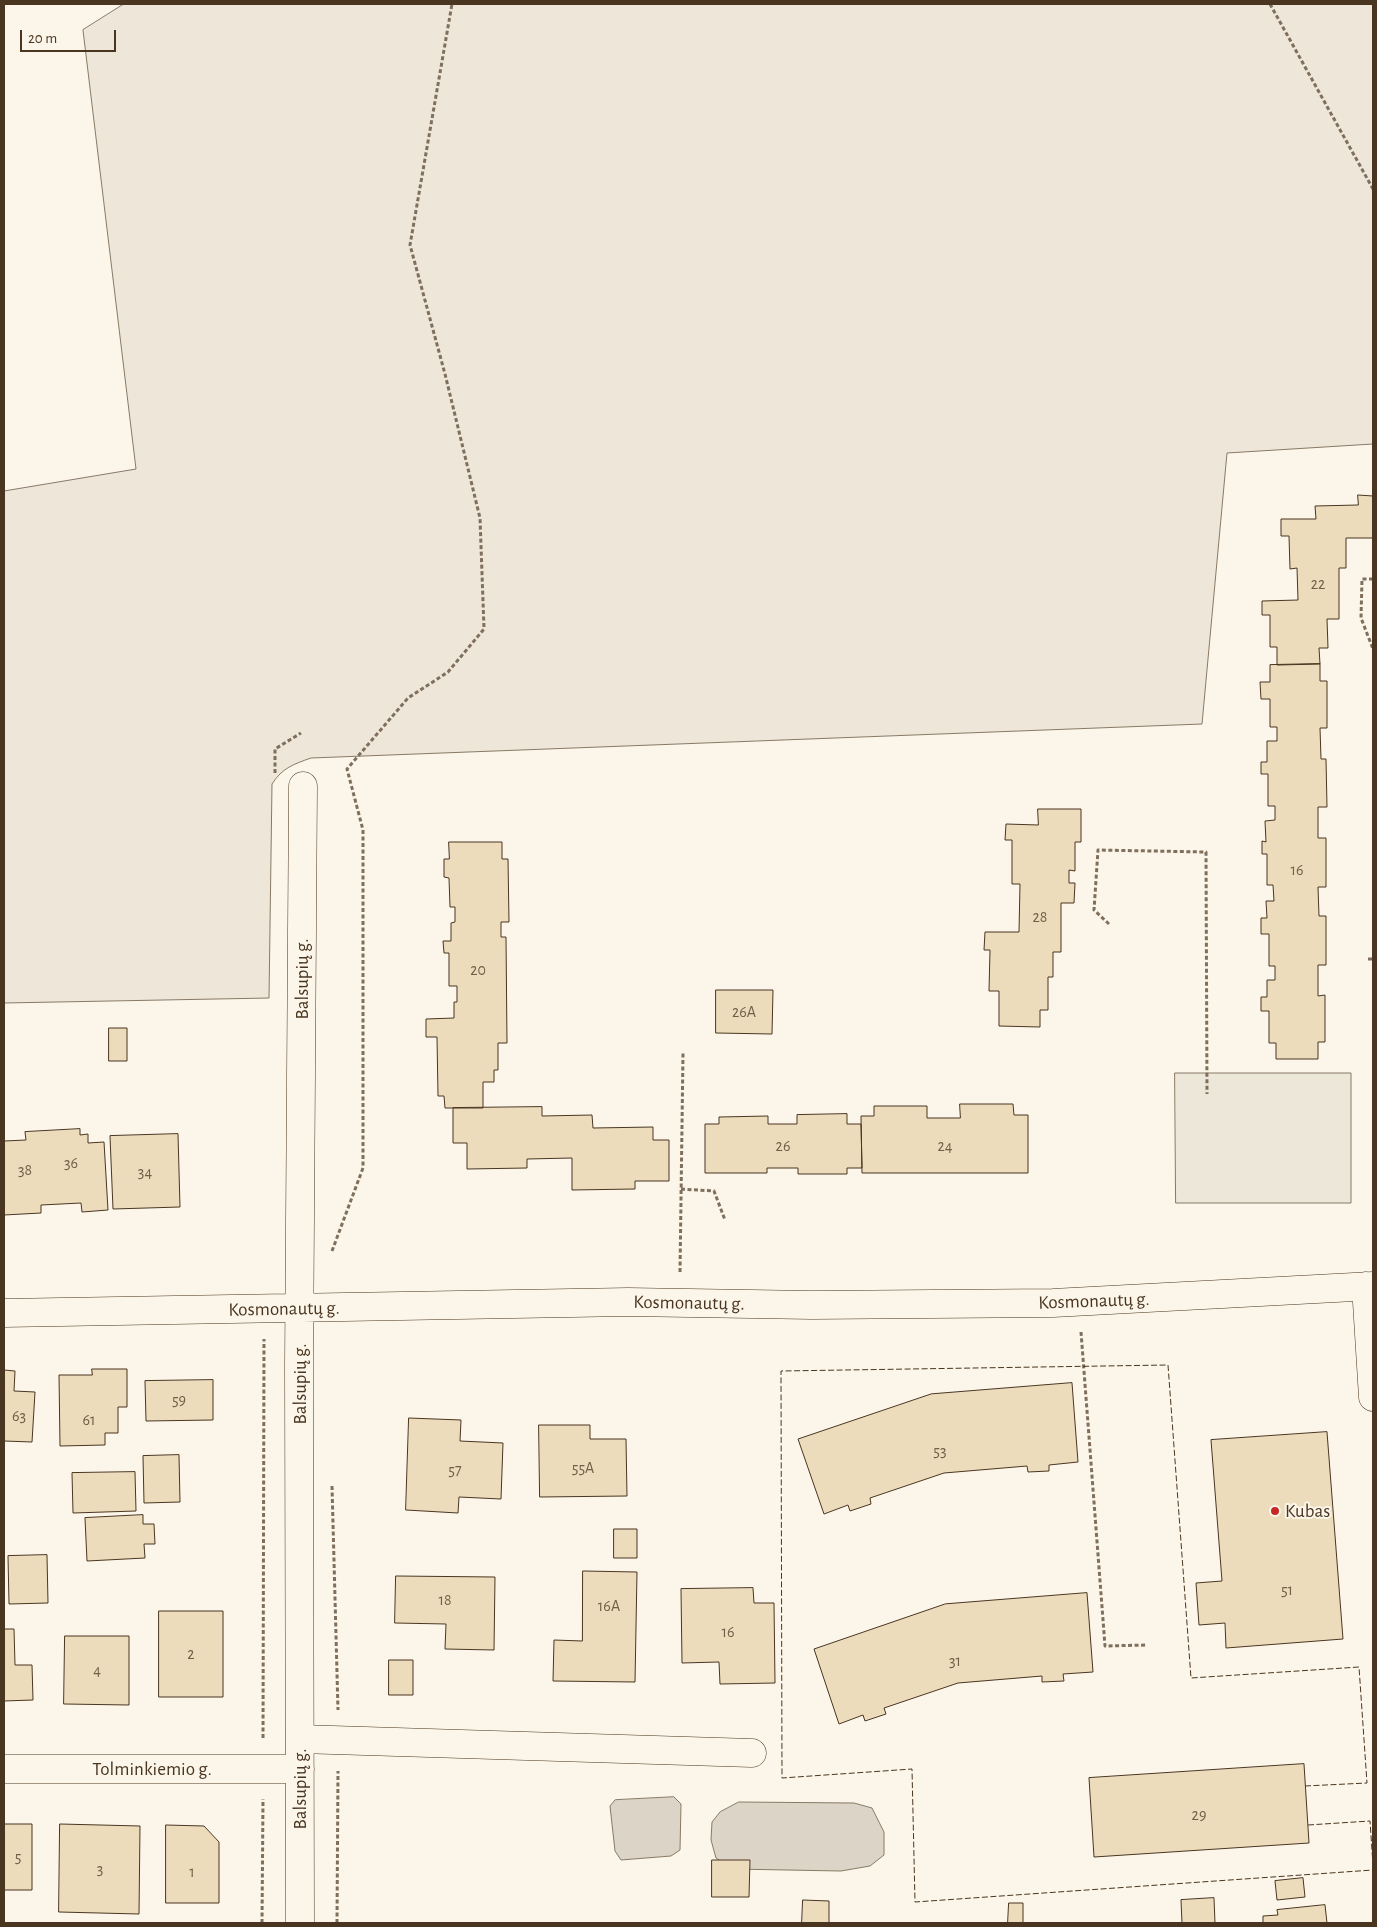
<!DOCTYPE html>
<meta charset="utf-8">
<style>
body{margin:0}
#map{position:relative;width:1377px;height:1927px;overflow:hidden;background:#fbf6e9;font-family:"Alegreya Sans",sans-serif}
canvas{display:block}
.frame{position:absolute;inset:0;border:5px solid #4a3520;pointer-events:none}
.scale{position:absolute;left:20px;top:30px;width:96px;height:22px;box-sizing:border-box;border:2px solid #4a3520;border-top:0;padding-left:6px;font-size:15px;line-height:18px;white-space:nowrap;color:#4a3520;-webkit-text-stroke:4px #fbf6e9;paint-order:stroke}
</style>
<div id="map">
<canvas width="1377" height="1927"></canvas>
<div class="frame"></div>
<div class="scale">20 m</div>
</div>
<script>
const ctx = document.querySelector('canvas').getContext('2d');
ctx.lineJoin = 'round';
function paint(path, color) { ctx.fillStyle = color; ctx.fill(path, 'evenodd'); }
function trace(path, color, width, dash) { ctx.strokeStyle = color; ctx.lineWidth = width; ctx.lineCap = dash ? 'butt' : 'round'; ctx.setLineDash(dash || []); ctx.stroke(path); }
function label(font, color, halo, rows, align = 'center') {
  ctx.font = font + ' "Alegreya Sans",sans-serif'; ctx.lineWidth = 4; ctx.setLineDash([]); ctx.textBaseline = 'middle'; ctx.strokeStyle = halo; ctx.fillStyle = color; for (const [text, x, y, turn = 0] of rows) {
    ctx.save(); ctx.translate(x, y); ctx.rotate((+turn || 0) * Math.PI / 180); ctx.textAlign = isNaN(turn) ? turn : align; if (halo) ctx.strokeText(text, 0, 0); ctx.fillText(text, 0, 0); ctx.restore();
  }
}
const green = new Path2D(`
 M124,4h1249v440l-146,9 -25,271 -891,34c-17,6 -29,10 -39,26l-3,214 -265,5v-512l132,-22 -53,-439z`);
paint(green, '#ede6d9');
trace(green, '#887966', 1);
const parking = new Path2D(`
 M1175,1073h176v130h-175z`);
paint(parking, '#ede7d9');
trace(parking, '#887966', 1);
const water = new Path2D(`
 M674,1797l7,7 -1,46 -9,6 -50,4 -6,-9 -5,-45 5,-6z
 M739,1802l115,1 18,5 12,24v23l-14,11 -29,5 -109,-2 -16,-11 -5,-18 1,-18 8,-10z`);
paint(water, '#dcd4c6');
trace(water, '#887966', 1);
const building = new Path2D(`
 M1358,495l15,1v42h-27v30h-7v51h-12l1,29h-9l1,16 -43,1v-18h-7v-32h-8v-14l36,-1 -1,-32 -7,1 -1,-33h-8v-17h35l-1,-13 43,-1z
 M1320,664v17h7v47h-7l1,31h5l1,48h-9v31h8v49h-8l1,29h7v49h-8v31l7,-1v47h-7v17h-42v-16h-7v-32h-8v-14h6v-17h8v-14h-6v-32h-8v-16h6l-1,-17h8l-1,-16h-6v-31h-5v-13l4,1 -1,-21 10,-1v-14h-7v-32h-7v-12h6v-21h10v-14h-7v-28h-9l-1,-17h10v-17z
 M1038,809h43v33h-6v29l-6,-1v13h6l-1,20h-13v49h-8v25h-5v33h-8v17l-41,-1v-35h-10l1,-41h-6l1,-18h34l1,-48h-8v-44h-7l1,-16 32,1z
 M449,842h53v17h6l1,63h-8v15h5l1,106h-9v27h-4v12h-11v26h-38l-1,-12h-6l-1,-59h-11v-18l28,-1v-16h3v-16h-8v-33h-5l-1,-12h8v-18l4,-1v-15h-5l-1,-29 -5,-1v-18h5z
 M716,990h57l-1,44 -56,-1z
 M109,1028h18v33h-18z
 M960,1104h53l1,11h14v58h-166l-1,-57h13v-10h53v12h33z
 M542,1107v9l50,-1 1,13 60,-1v13h16v41h-34v8l-63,1v-32l-45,1v9l-60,1v-26h-14v-35z
 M847,1114v10h14l1,44h-15v6h-49v-6h-31v5h-62v-49h14v-7l49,-1v8h29v-9z
 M80,1129v6l8,-1v9l16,-1 4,68 -26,2 -1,-9 -40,2v8l-37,2v-74l22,-1 -1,-8z
 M178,1134l2,73 -67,2 -3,-73z
 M92,1369h35v38h-9v26h-13v12l-45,1 -1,-71h33z
 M4,1370l11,1 -1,20 21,1 -3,50 -28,-1z
 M213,1380v40l-67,1 -1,-40z
 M1072,1383l6,79 -29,3v6l-21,1 -1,-6 -83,7 -74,25 1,6 -21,7 -2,-6 -24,9 -26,-75 133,-45z
 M409,1418l52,2 -1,21 43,2 -2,56 -42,-2 -1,16 -52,-3z
 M539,1425h51v14h36l1,57 -87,1z
 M1327,1432l16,207 -117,9 -1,-25 -26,2 -3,-42 26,-2 -11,-141z
 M179,1455l1,47 -36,1 -1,-47z
 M135,1472l1,39 -63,2 -1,-40z
 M143,1515v9h11l1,20h-11l1,14 -58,3 -2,-43z
 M614,1529h23v29h-23z
 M47,1555l1,48 -39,1 -1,-48z
 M583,1571l54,1 -2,110 -82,-1 1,-41 28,1z
 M396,1576l99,1 -1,73 -49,-1 1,-25 -51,-1z
 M753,1588l1,15h20l1,80 -55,1 -1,-22 -37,1 -1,-74z
 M1087,1593l6,79 -30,2 1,7 -22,1v-6l-84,7 -74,25 2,6 -21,7 -2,-6 -24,9 -25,-75 131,-45z
 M159,1611h64v86h-64z
 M4,1629h10l1,36h17l1,35 -29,1z
 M65,1636h64v69l-65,-1z
 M389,1660h24v35h-24z
 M1304,1764l5,79 -215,14 -5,-79z
 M4,1824h28v66h-28z
 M60,1824l80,2 -1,88 -80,-2z
 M166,1825l38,1 15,16v61h-53z
 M712,1860h38l-1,37h-37z
 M1303,1878l2,19 -28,3 -2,-19z
 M1214,1898l1,25h-33l-1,-23z
 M803,1900l26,1v22h-27z
 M1009,1903h14v20h-15z
 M1325,1905l2,18h-64v-7l15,-1 -1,-5z`);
paint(building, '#ecdcbc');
trace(building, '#4a3520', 1);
const minor = new Path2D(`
 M1366,1286l7,111
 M4,1313l624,-11 184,3 241,-2 320,-17
 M300,1739l452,14
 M4,1769h296
 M300,1923l-1,-559 4,-578`);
trace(minor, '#4a3520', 29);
trace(new Path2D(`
 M1270,4l103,185
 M1373,579h-11l-1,39 12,31
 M275,773v-24l26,-16
 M1109,924l-15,-14 4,-60 108,2 1,242
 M1368,959h5
 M681,1189l33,2 11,29
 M332,1251l31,-83v-338l-16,-61 61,-71 40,-26 36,-43 -4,-111 -35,-144 -35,-129 42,-241
 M680,1272l3,-219
 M1081,1332l24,314 42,-1
 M332,1486l6,224
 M263,1738l1,-399
 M262,1923l1,-124
 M337,1923l1,-152`), '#7f6f5c', 3, [4, 2.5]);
trace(minor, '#fbf6e9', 28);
trace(new Path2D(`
 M1305,1786l62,-3 -8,-116 -168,11 -23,-313 -387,6 1,407 130,-9 3,133 458,-32
 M1308,1825l62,-4 3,44`), '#4a3520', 1, [6, 2.5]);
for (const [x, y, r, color] of [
 [1275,1511,5,"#c62828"]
]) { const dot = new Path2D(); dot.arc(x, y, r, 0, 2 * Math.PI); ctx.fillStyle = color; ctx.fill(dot); trace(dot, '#fbf6e9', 2); }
label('16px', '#725f47', null, [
 ["22",1318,584],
 ["16",1297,870],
 ["28",1040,917],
 ["20",478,970],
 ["26A",744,1012],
 ["26",783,1146],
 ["24",945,1146],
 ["36",71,1163],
 ["38",25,1170],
 ["34",145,1172],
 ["59",179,1400],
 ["63",19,1416],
 ["61",89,1420],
 ["53",940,1451],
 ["55A",583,1468],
 ["57",455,1470],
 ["51",1287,1590],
 ["18",445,1600],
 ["16A",609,1606],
 ["16",728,1632],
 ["2",191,1654],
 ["31",955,1661],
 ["4",97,1670],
 ["29",1199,1815],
 ["5",18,1857],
 ["3",100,1869],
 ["1",192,1872]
]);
label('19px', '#4a3520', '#fbf6e9', [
 ["Balsupių g.",302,979,-90],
 ["Kosmonautų g.",1094,1301,-2],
 ["Kosmonautų g.",689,1303,1],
 ["Kosmonautų g.",284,1309,-1],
 ["Balsupių g.",300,1384,-90],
 ["Tolminkiemio g.",152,1769],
 ["Balsupių g.",300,1789,-90]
]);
label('19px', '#4a3520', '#fbf6e9', [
 ["Kubas",1285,1511]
], 'left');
</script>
